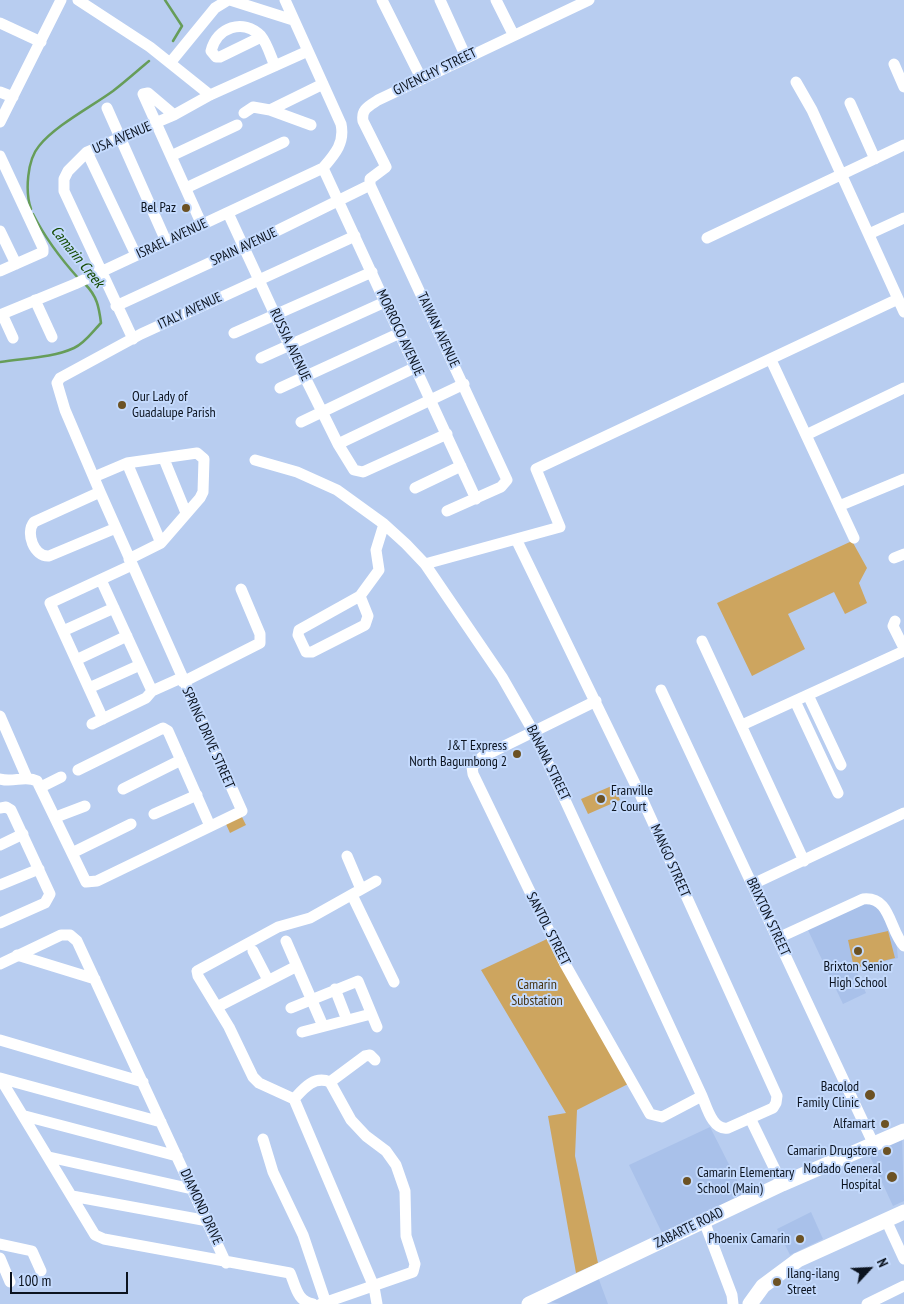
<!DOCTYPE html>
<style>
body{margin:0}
#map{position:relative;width:904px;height:1304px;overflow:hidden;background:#b8cdf0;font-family:"PT Sans Narrow",sans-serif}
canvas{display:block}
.north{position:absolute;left:844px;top:1244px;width:50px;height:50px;-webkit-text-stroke:4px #c4dafd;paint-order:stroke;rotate:65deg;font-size:14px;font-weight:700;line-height:20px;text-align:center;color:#0b131f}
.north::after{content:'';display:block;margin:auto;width:18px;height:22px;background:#0b131f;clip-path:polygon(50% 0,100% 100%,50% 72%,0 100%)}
.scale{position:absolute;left:10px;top:1272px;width:118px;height:22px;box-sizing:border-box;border:2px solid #0b131f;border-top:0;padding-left:6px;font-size:15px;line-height:18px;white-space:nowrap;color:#0b131f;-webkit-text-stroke:4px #c4dafd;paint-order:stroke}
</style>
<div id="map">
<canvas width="904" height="1304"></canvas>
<div class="north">N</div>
<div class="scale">100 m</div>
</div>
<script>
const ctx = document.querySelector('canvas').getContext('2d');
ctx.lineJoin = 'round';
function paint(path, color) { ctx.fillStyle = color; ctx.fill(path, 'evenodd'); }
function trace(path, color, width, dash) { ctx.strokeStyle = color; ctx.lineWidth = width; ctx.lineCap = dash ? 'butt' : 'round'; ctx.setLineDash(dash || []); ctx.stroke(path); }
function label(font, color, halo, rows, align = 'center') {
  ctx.font = font + ' "PT Sans Narrow",sans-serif'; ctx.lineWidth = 4; ctx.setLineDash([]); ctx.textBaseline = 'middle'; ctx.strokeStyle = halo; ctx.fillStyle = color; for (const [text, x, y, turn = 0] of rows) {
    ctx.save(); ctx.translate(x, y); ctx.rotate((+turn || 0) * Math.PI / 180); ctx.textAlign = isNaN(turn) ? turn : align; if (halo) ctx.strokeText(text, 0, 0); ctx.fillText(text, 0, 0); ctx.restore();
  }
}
paint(new Path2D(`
 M874,900l22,40 2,18 -43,10 11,25 -23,11 -36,-76z
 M710,1127l35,69 -82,39 -34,-70z
 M902,1136l2,65 -11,5 -25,-54z
 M811,1212l12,27 -33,16 -13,-26z
 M598,1277l10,27h-47l-17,-3z`), '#a9c1ea');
paint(new Path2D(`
 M852,541l15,27 -8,15 8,20 -22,11 -11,-22 -46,22 17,35 -53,27 -35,-73z
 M614,785l6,15 -32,14 -7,-15z
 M241,815l5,10 -16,8 -5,-11z
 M888,931l7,27 -41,10 -6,-28z
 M547,939l83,144 -53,27 -2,46 23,107 -22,10 -28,-157 18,-3 -85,-143z`), '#cda55f');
trace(new Path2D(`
 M165,0l17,26 -9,15
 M31,209c-6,-17 -4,-49 8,-63 17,-21 52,-39 74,-55 13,-10 24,-20 36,-30
 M33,214c12,24 28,45 46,65
 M0,362c24,-4 52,-4 74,-14 11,-5 19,-17 27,-25 -2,-16 -4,-27 -16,-39`), '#669d59', 2.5);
trace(new Path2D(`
 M78,0l72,47 60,48
 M230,0l63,20
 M382,0l39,78
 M440,0l26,57
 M496,0l17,34
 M0,23l41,19
 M261,37l-41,20h-4l-5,-6c6,-24 32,-33 50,-15 6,7 10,21 14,30
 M170,63l45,-55 13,-8
 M894,64l10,23
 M796,82l16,28 92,202
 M0,92l13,5
 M850,103l25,56
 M107,108l59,133
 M244,113l9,-6 17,3
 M174,115l-26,-22 -5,1 59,131
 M0,122l61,-122
 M311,125l-41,-15 53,-26
 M87,152l49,103
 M0,156l43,92v4l-43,19
 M171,156l66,-31
 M323,168l153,331
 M186,188l98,-46
 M228,213l61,132 49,99 16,26 9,2 84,-38
 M0,231l16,33
 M869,234l35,-16
 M707,238l197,-93
 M35,300l17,37
 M116,306l128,-59 126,-62
 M2,314l11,24
 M0,315l75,-31 248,-116c12,-14 22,-25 18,-44l-56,-124
 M234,333l138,-61
 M133,339l-69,-148v-12l4,-8 19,-19 87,-37 36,-20 98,-44
 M261,358l124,-56
 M771,360l83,178
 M280,388l120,-55
 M301,422l115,-55
 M806,435l98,-47
 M338,444l126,-60
 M164,459l22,54
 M255,460l42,12 40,18 47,34 22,20 19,20 77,113 31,54 169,365c5,12 11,35 26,32l45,-20 3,-5 1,-7 -138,-304 -123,-253
 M127,463l34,80
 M94,477l33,-14 70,-10 7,6 -1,33 -3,6 -39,45 -32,16
 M415,488l46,-22
 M100,492l-66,30c-9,11 0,35 15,34l67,-28
 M839,506l65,-27
 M447,511l54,-24 6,-7 -137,-295v-6l16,-12 -23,-46c-2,-12 6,-15 15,-21l211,-100
 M894,558l10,-4
 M425,564l135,-37 -24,-58 362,-170
 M101,580l51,111
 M360,596l8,20 -3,9 -53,27h-6l-8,-17 1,-5 61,-34 19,-26 -3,-20 8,-26
 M895,621l-2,5 11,22
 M63,631l51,-23
 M702,641l102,220
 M76,660l51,-24
 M183,682l77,-39v-9l-19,-45
 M89,688l51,-23
 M661,690l213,455
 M808,695l33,70
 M596,701l-114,56 -10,10 1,7 92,190 85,150 12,3 40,-21
 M795,701l43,92
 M0,716l27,62
 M103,719l-53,-116 82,-38
 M92,724l54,-26 6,-7 29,-13
 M742,725l162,-74
 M78,770l85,-42 5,3 42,95
 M0,779c13,4 25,-4 37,2l49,101 11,-1 145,-70 -142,-319 -35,-82 -8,-27 3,-5 81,-44 214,-98
 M41,787l20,-10
 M123,789l58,-29
 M0,808l6,-1 5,3 39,84 -5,9 -45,20
 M154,814l43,-19
 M56,817l29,-11
 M0,845l23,-11
 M72,853l59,-29
 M347,856l14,33
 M376,881l-66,37 -32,9 -81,44 1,5 31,51 24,50 6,6 35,16 80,188 3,17
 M753,884l151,-71
 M0,885l39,-16
 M352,895l42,87
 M778,938l85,-39c28,-3 26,31 41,47
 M286,941l37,85
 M253,951l15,29
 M17,955l78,24
 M0,964l61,-29h9l7,6 149,322
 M335,989l12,31
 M217,1007l80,-41
 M291,1008l67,-27 19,46
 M302,1032l69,-18
 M0,1040l143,42
 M0,1078l95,157 9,4 186,34c6,14 7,28 23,31
 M0,1078l161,44
 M330,1082l35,-26 5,-1 5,5
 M294,1099c9,-10 20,-24 36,-17l21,38 15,16 20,15 10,14 9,26 1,45 9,28 -2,8 -92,32
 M25,1116l152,40
 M750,1118l32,66
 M263,1139l10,33 30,63 23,68
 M49,1157l143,32
 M72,1196l136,25
 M886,1220l18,39
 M704,1221l28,74 1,9
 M0,1244l32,7 9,20
 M0,1258l10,24
 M867,1304l37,-18`), '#fff', 11);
trace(new Path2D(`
 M529,1304l253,-120 122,-53
 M750,1304l13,-18 35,-26 106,-48`), '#fff', 15);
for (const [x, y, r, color] of [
 [186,208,5,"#6c5224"],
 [122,405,5,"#6c5224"],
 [517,754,5,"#6c5224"],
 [601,799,5,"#6c5224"],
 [858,951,5,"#6c5224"],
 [870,1095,6,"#6c5224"],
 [885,1124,5,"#6c5224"],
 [887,1151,5,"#6c5224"],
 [892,1177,6,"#6c5224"],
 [687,1181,5,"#6c5224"],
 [800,1239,5,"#6c5224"],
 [777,1282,5,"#6c5224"]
]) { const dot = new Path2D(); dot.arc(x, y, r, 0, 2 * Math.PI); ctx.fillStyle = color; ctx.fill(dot); trace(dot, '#c4dafd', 2); }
label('14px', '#0b131f', '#c4dafd', [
 ["GIVENCHY STREET",435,72,-26],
 ["USA AVENUE",122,138,-23],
 ["ISRAEL AVENUE",172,239,-25],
 ["SPAIN AVENUE",244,247,-25],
 ["ITALY AVENUE",190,311,-25],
 ["TAIWAN AVENUE",438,330,65],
 ["MORROCO AVENUE",400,333,65],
 ["RUSSIA AVENUE",290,345,65],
 ["SPRING DRIVE STREET",208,738,66],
 ["BANANA STREET",548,763,64],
 ["MANGO STREET",670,861,66],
 ["BRIXTON STREET",768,917,65],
 ["SANTOL STREET",548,929,63],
 ["DIAMOND DRIVE",201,1207,65],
 ["ZABARTE ROAD",689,1228,-26]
]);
label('14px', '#0b131f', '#c4dafd', [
 ["Bel Paz",176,208],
 ["Our Lady of",132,397,"left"],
 ["Guadalupe Parish",132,413,"left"],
 ["J&T Express",507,746],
 ["North Bagumbong 2",507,762],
 ["Franville",611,791,"left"],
 ["2 Court",611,807,"left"],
 ["Brixton Senior",858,967,"center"],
 ["High School",858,983,"center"],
 ["Bacolod",859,1087],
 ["Family Clinic",859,1103],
 ["Alfamart",875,1124],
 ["Camarin Drugstore",877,1151],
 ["Nodado General",881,1169],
 ["Hospital",881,1185],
 ["Camarin Elementary",697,1173,"left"],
 ["School (Main)",697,1189,"left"],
 ["Phoenix Camarin",790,1239],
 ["Ilang-ilang",787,1274,"left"],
 ["Street",787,1290,"left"]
], 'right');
label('14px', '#46320f', '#c4dafd', [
 ["Camarin",537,985],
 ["Substation",537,1001]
]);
label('italic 15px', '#134a01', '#c4dafd', [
 ["Camarin Creek",77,257,51]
]);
</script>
